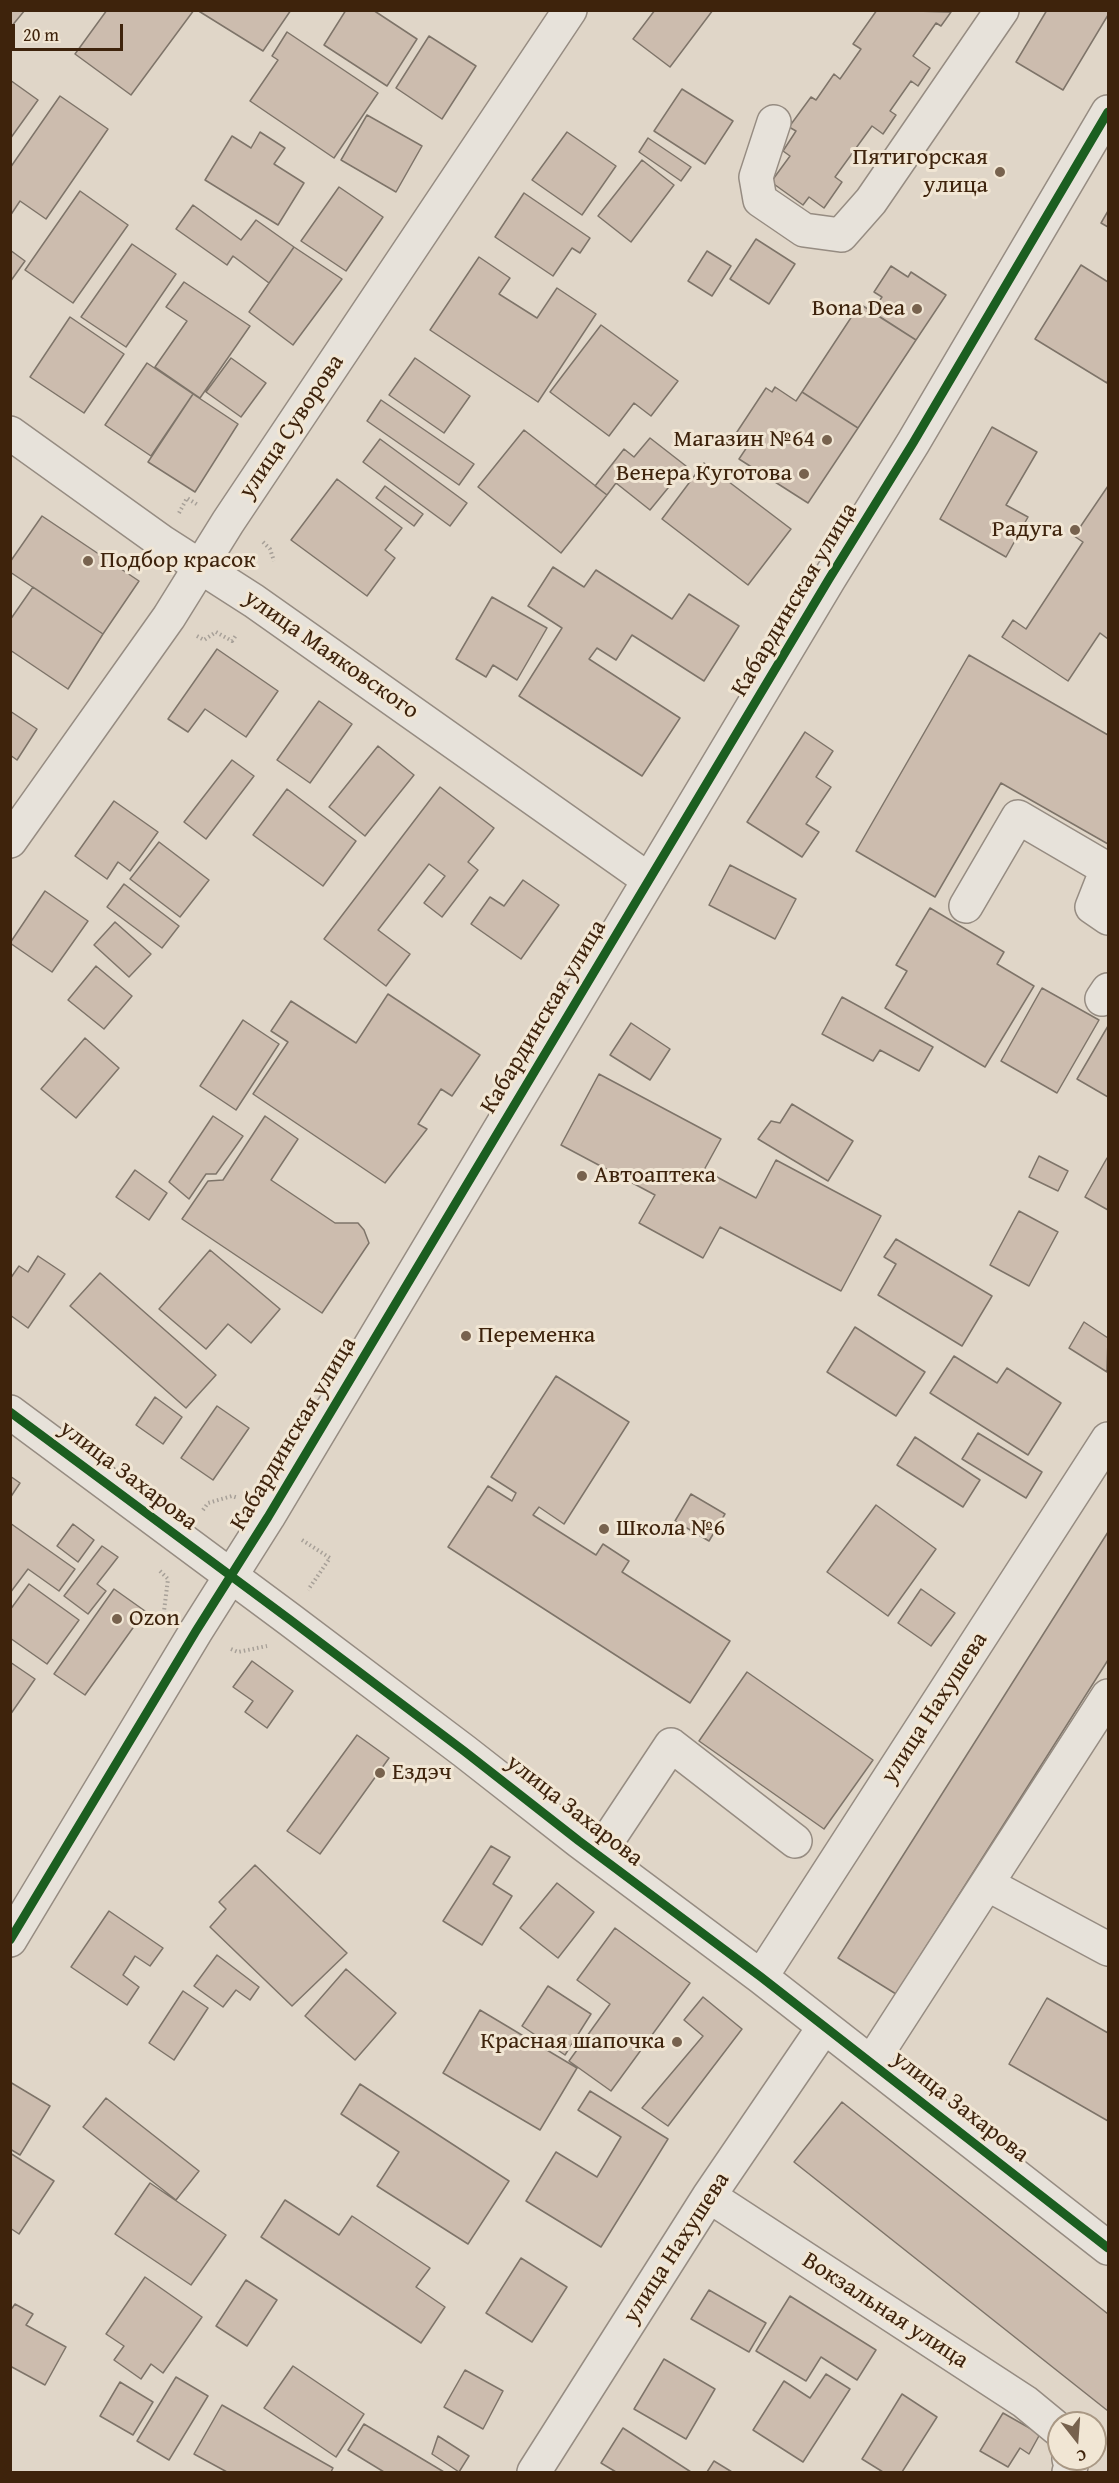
<!DOCTYPE html>
<meta charset="utf-8">
<style>
body{margin:0}
#map{position:relative;width:1119px;height:2483px;overflow:hidden;background:#e0d6c8;font-family:"Gentium Book Plus",serif}
canvas{display:block}
.frame{position:absolute;inset:0;border:12px solid #3e230c;pointer-events:none}
.north{position:absolute;left:1047px;top:2411px;width:60px;height:60px;box-sizing:border-box;background:#f1e6d4;border:2px solid #a99884;border-radius:50%;rotate:163deg;font-size:16px;font-weight:700;line-height:24px;text-align:center;color:#3e230c}
.north::after{content:'';display:block;margin:auto;width:21px;height:27px;background:#77624e;clip-path:polygon(50% 0,100% 100%,50% 72%,0 100%)}
.scale{position:absolute;left:12px;top:24px;width:111px;height:27px;box-sizing:border-box;border:3px solid #3e230c;border-top:0;padding-left:8px;font-size:18px;line-height:21px;white-space:nowrap;color:#3e230c;-webkit-text-stroke:4px #f1e6d4;paint-order:stroke}
</style>
<div id="map">
<canvas width="1119" height="2483"></canvas>
<div class="frame"></div>
<div class="north">С</div>
<div class="scale">20 m</div>
</div>
<script>
const ctx = document.querySelector('canvas').getContext('2d');
ctx.lineJoin = 'round';
function paint(path, color) { ctx.fillStyle = color; ctx.fill(path, 'evenodd'); }
function trace(path, color, width, dash) { ctx.strokeStyle = color; ctx.lineWidth = width; ctx.lineCap = dash ? 'butt' : 'round'; ctx.setLineDash(dash || []); ctx.stroke(path); }
function label(font, color, halo, rows, align = 'center') {
  ctx.font = font + ' "Gentium Book Plus",serif'; ctx.lineWidth = 6; ctx.setLineDash([]); ctx.textBaseline = 'middle'; ctx.strokeStyle = halo; ctx.fillStyle = color; for (const [text, x, y, turn = 0] of rows) {
    ctx.save(); ctx.translate(x, y); ctx.rotate((+turn || 0) * Math.PI / 180); ctx.textAlign = isNaN(turn) ? turn : align; if (halo) ctx.strokeText(text, 0, 0); ctx.fillText(text, 0, 0); ctx.restore();
  }
}
const building = new Path2D(`
 M10,10h15l-14,17 -1,-1z
 M107,10h87l-63,85 -56,-41z
 M197,10h94l-28,41z
 M346,10h27l44,29 -30,47 -63,-41z
 M655,10h58l-43,57 -37,-28z
 M877,10l74,2 -10,14 -5,-3 -23,33 17,12 -12,18 -7,-5 -21,30 6,4 -13,19 -11,-8 -37,51 7,5 -18,26 -15,-11 -6,8 -32,-23 19,-26 -7,-5 13,-20 -7,-4 22,-30 5,3 18,-26 6,5 21,-30 -8,-5z
 M1047,10h61v5l-45,75 -47,-28z
 M287,32l91,61 -44,65 -84,-57 28,-41 -6,-4z
 M429,36l47,30 -34,53 -46,-31z
 M10,80l28,20 -28,39z
 M682,89l51,32 -28,43 -51,-33z
 M60,96l48,33 -62,90 -26,-18 -10,15v-48z
 M367,115l55,31 -26,46 -55,-32z
 M260,132l25,16 -11,16 30,19 -26,42 -73,-45 27,-44 19,12z
 M567,132l49,34 -34,49 -50,-35z
 M648,138l43,29 -10,14 -42,-29z
 M642,160l32,25 -43,57 -33,-26z
 M339,187l44,30 -37,54 -45,-30z
 M80,191l48,34 -55,78 -48,-33z
 M524,193l66,45 -10,15 -8,-5 -19,28 -58,-39z
 M193,205l48,35 15,-20 38,27 -25,36 -36,-27 -6,9 -51,-36z
 M1108,211v16l-7,-4z
 M756,239l39,25 -26,40 -39,-25z
 M132,244l44,30 -50,73 -45,-30z
 M294,247l48,32 -49,66 -44,-33z
 M10,250l15,11 -15,21z
 M707,251l24,15 -19,30 -24,-15z
 M479,257l31,21 -11,16 38,24 20,-30 39,26 -58,88 -108,-72z
 M1081,265l27,17v98l-1,3 -72,-44z
 M891,266l17,11 3,-5 35,23 -30,45 -44,-28 10,-15 -8,-5z
 M184,282l66,44 -50,72 -45,-31 32,-46 -21,-14z
 M860,304l56,36 -58,88 -56,-36z
 M70,317l54,37 -40,59 -54,-36z
 M601,325l77,56 -27,35 -17,-13 -25,33 -59,-44z
 M231,358l35,25 -25,34 -35,-25z
 M415,358l55,38 -26,37 -55,-38z
 M147,363l46,31 -42,62 -46,-31z
 M775,387l21,14 6,-9 56,36 -50,75 -69,-44 10,-15 -14,-9 31,-47 6,4z
 M193,394l45,30 -43,68 -47,-30z
 M381,400l93,64 -15,21 -92,-64z
 M992,427l45,25 -31,53 22,12 -22,40 -66,-38z
 M524,430l83,65 -46,58 -83,-66z
 M650,438l36,28 -36,44 -34,-27 -9,12 -12,-9 29,-37 10,8z
 M380,439l87,64 -17,23 -87,-64z
 M704,463l87,66 -43,56 -86,-66z
 M337,479l65,49 -17,22 10,8 -28,38 -76,-56z
 M385,486l38,28 -9,12 -38,-28z
 M1108,486v153l-8,-6 -32,48 -66,-44 11,-17 13,9 57,-87 -9,-6z
 M42,516l97,65 -36,53 -93,-62v-10z
 M553,567l31,20 12,-17 76,49 17,-25 50,32 -35,55 -72,-46 -16,25 -19,-12 -8,11 91,59 -38,58 -123,-80 43,-68 -34,-22z
 M33,587l70,47 -35,55 -58,-39v-30z
 M492,597l55,31 -30,52 -24,-15 -7,12 -30,-18z
 M217,649l61,42 -32,46 -41,-28 -17,23 -20,-13z
 M969,655l139,80v109l-107,-61 -66,114 -79,-46z
 M319,701l33,23 -42,59 -33,-23z
 M10,711l27,18 -20,31 -7,-5z
 M805,732l28,19 -17,26 15,10 -25,37 13,8 -17,25 -55,-35z
 M378,746l36,29 -49,61 -36,-29z
 M232,760l22,16 -48,63 -22,-17z
 M440,787l54,41 -26,34 10,8 -36,47 -18,-14 21,-27 -16,-12 -51,66 32,24 -24,32 -62,-47z
 M287,789l69,52 -33,45 -70,-51z
 M114,801l44,31 -28,39 -12,-9 -11,17 -32,-23z
 M159,842l50,38 -29,37 -50,-38z
 M730,865l66,34 -21,40 -66,-34z
 M523,880l36,25 -38,54 -50,-35 19,-27 14,9z
 M124,884l55,42 -17,22 -55,-41z
 M45,891l43,30 -36,51 -42,-29z
 M930,908l74,44 -7,12 37,22 -49,81 -100,-59 22,-37 -11,-6z
 M115,922l36,32 -22,23 -35,-32z
 M96,966l36,30 -28,33 -36,-29z
 M1042,988l57,32 -42,73 -56,-32z
 M388,994l92,61 -28,41 -11,-7 -23,35 9,5 -42,54 -132,-89 35,-52 -17,-11 20,-30 65,42z
 M842,997l91,50 -14,24 -39,-21 -7,11 -51,-27z
 M243,1020l36,24 -43,66 -36,-24z
 M631,1023l39,26 -20,31 -40,-25z
 M1108,1026v71l-31,-18z
 M85,1038l34,30 -43,50 -35,-29z
 M599,1074l122,65 -17,31 52,28 20,-38 105,56 -40,75 -121,-64 -17,31 -64,-35 16,-28 -94,-50z
 M792,1104l61,37 -25,40 -70,-42 13,-18 9,2z
 M213,1116l30,20 -27,38h-10l-17,25 -20,-17z
 M265,1116l33,23 -27,41 64,43h23l6,7 5,13 -47,70 -140,-94 26,-38 15,-1z
 M1039,1156l29,15 -10,20 -29,-14z
 M1107,1158l1,1v51l-23,-13z
 M135,1170l32,23 -18,27 -33,-23z
 M1019,1211l39,21 -29,54 -39,-21z
 M896,1239l96,57 -30,50 -84,-51 18,-31 -12,-7z
 M210,1250l70,59 -29,34 -23,-19 -22,25 -47,-40z
 M38,1256l27,18 -37,54 -18,-13v-36l9,-13 9,6z
 M100,1273l116,102 -30,33 -116,-102z
 M1084,1322l24,16 -1,34 -38,-24z
 M855,1327l70,45 -29,44 -69,-44z
 M954,1356l43,27 10,-15 54,35 -33,52 -98,-62z
 M556,1376l73,46 -65,102 -25,-17 -6,8 63,40 7,-11 26,17 -7,11 108,69 -40,62 -242,-156 40,-61 24,15 4,-8 -25,-16z
 M155,1397l27,20 -19,27 -27,-19z
 M217,1406l32,22 -36,52 -32,-22z
 M978,1433l64,39 -16,26 -64,-39z
 M915,1437l65,43 -17,27 -66,-42z
 M10,1476l10,7 -10,15z
 M691,1494l34,20 -16,27 -34,-20z
 M876,1505l60,44 -48,67 -61,-44z
 M10,1523l65,46 -16,22 -31,-22 -18,24z
 M73,1524l21,16 -16,22 -21,-16z
 M1108,1532v128l-212,334 -58,-36z
 M102,1546l16,11 -21,27 9,7 -18,23 -24,-18z
 M29,1584l50,36 -32,44 -37,-26v-28z
 M114,1589l31,22 -60,84 -31,-21z
 M921,1589l34,24 -24,33 -33,-23z
 M252,1661l41,30 -26,37 -22,-16 8,-11 -20,-14z
 M10,1662l25,17 -25,36z
 M747,1672l126,88 -49,69 -125,-88z
 M357,1735l32,23 -69,96 -33,-23z
 M491,1846l19,11 -17,27 19,12 -30,49 -39,-24z
 M255,1865l92,88 -55,53 -82,-79 16,-18 -7,-7z
 M557,1883l37,29 -36,46 -38,-30z
 M109,1911l54,37 -13,18 -15,-10 -12,19 16,12 -12,18 -56,-38z
 M615,1928l75,55 -79,108 -42,-30 41,-57 -33,-24z
 M217,1955l42,32 -9,13 -14,-10 -13,17 -29,-21z
 M346,1969l50,44 -41,47 -50,-44z
 M548,1986l43,28 -26,41 -43,-29z
 M183,1991l25,17 -34,52 -25,-17z
 M703,1997l39,32 -74,97 -26,-18 61,-72 -19,-16z
 M1047,1998l61,35v88l-99,-57z
 M480,2010l97,58 -37,62 -97,-57z
 M10,2082l40,24 -30,49 -10,-6z
 M360,2084l149,97 -41,63 -91,-58 22,-34 -58,-38z
 M590,2091l78,48 -67,108 -75,-46 30,-49 41,25 24,-40 -43,-27z
 M106,2098l93,73 -23,29 -93,-73z
 M842,2102l266,212v97l-314,-249z
 M10,2153l44,28 -35,53 -9,-6z
 M150,2183l76,52 -35,50 -76,-51z
 M285,2200l54,35 13,-19 78,52 -14,19 29,20 -24,36 -160,-106z
 M521,2258l46,29 -35,55 -46,-29z
 M145,2277l57,40 -39,56 -12,-9 -10,15 -27,-19 10,-14 -18,-12z
 M246,2280l31,20 -30,46 -31,-20z
 M709,2290l57,33 -17,29 -58,-33z
 M790,2296l86,54 -19,30 -36,-23 -15,24 -50,-30z
 M15,2304l18,10 -7,11 40,22 -21,38 -35,-19v-55z
 M664,2359l51,30 -29,50 -52,-30z
 M293,2366l71,48 -28,43 -72,-49z
 M465,2370l38,21 -20,38 -39,-22z
 M826,2374l24,15 -47,73 -50,-32 31,-49 26,17z
 M176,2377l32,19 -39,64 -32,-19z
 M120,2382l33,20 -20,33 -33,-19z
 M902,2394l35,23 -35,55h-19l-21,-13z
 M222,2405l111,63 -2,4h-104l-33,-18z
 M1003,2413l37,21 -11,20 -9,-6 -12,19 -28,-16z
 M364,2424l80,48h-60l-36,-22z
 M623,2428l68,44h-75l-15,-9z
 M438,2436l31,20 -10,16 -27,-18z
 M714,2461l18,11h-25z`);
paint(building, '#ccbcae');
trace(building, '#7e7469', 1.5);
const minor = new Path2D(`
 M774,122l-18,55 4,23 44,30 37,5 30,-34 131,-191
 M10,433l152,109 92,59 395,279
 M10,841l159,-224 59,-95 342,-512
 M966,906l52,-89 89,52 -15,38 16,11
 M1102,999l6,-9
 M10,1412l279,207 175,132 115,90 182,136 347,271
 M598,1855l73,-110 124,96
 M987,1884l121,65
 M10,1940l186,-309 72,-114 561,-938 84,-136 195,-331
 M761,1977l347,-538
 M871,2063l237,-367
 M709,2196l316,206 34,28
 M1069,2459l2,7 -2,6
 M534,2472l175,-276 115,-169`);
trace(minor, '#968c82', 36);
trace(new Path2D(`
 M179,513l8,-15 11,7
 M263,542l7,7 4,12
 M197,636l7,4 12,-8 16,9 5,-7
 M203,1510l5,-7 24,-7 6,2
 M302,1540l28,18 -22,32
 M160,1571l8,8 -4,32
 M231,1649l7,3 29,-6`), '#a7a098', 4, [1.5, 3]);
trace(minor, '#e7e2da', 33);
trace(new Path2D(`
 M10,1412l279,207 175,132 115,90 182,136 347,271
 M10,1940l186,-309 72,-114 561,-938 84,-136 195,-331`), '#1b5e20', 9);
for (const [x, y, r, color] of [
 [1000,172,6,"#77624e"],
 [917,309,6,"#77624e"],
 [827,440,6,"#77624e"],
 [804,474,6,"#77624e"],
 [1075,530,6,"#77624e"],
 [88,561,6,"#77624e"],
 [582,1176,6,"#77624e"],
 [466,1336,6,"#77624e"],
 [604,1529,6,"#77624e"],
 [117,1619,6,"#77624e"],
 [380,1773,6,"#77624e"],
 [677,2042,6,"#77624e"]
]) { const dot = new Path2D(); dot.arc(x, y, r, 0, 2 * Math.PI); ctx.fillStyle = color; ctx.fill(dot); trace(dot, '#f1e6d4', 2); }
label('24px', '#3e230c', '#f1e6d4', [
 ["Пятигорская",988,158],
 ["улица",988,186],
 ["Bona Dea",905,309],
 ["Магазин №64",815,440],
 ["Венера Куготова",792,474],
 ["Радуга",1063,530],
 ["Подбор красок",100,561,"left"],
 ["Автоаптека",594,1176,"left"],
 ["Переменка",478,1336,"left"],
 ["Школа №6",616,1529,"left"],
 ["Ozon",129,1619,"left"],
 ["Ездэч",392,1773,"left"],
 ["Красная шапочка",665,2042]
], 'right');
label('24px', '#3e230c', '#f1e6d4', [
 ["улица Суворова",292,427,-56],
 ["Кабардинская улица",795,600,-59],
 ["улица Маяковского",331,655,35],
 ["Кабардинская улица",544,1017,-59],
 ["Кабардинская улица",294,1434,-59],
 ["улица Захарова",128,1476,37],
 ["улица Нахушева",935,1708,-57],
 ["улица Захарова",574,1811,38],
 ["улица Захарова",960,2107,38],
 ["улица Нахушева",677,2248,-57],
 ["Вокзальная улица",885,2311,33]
]);
</script>
